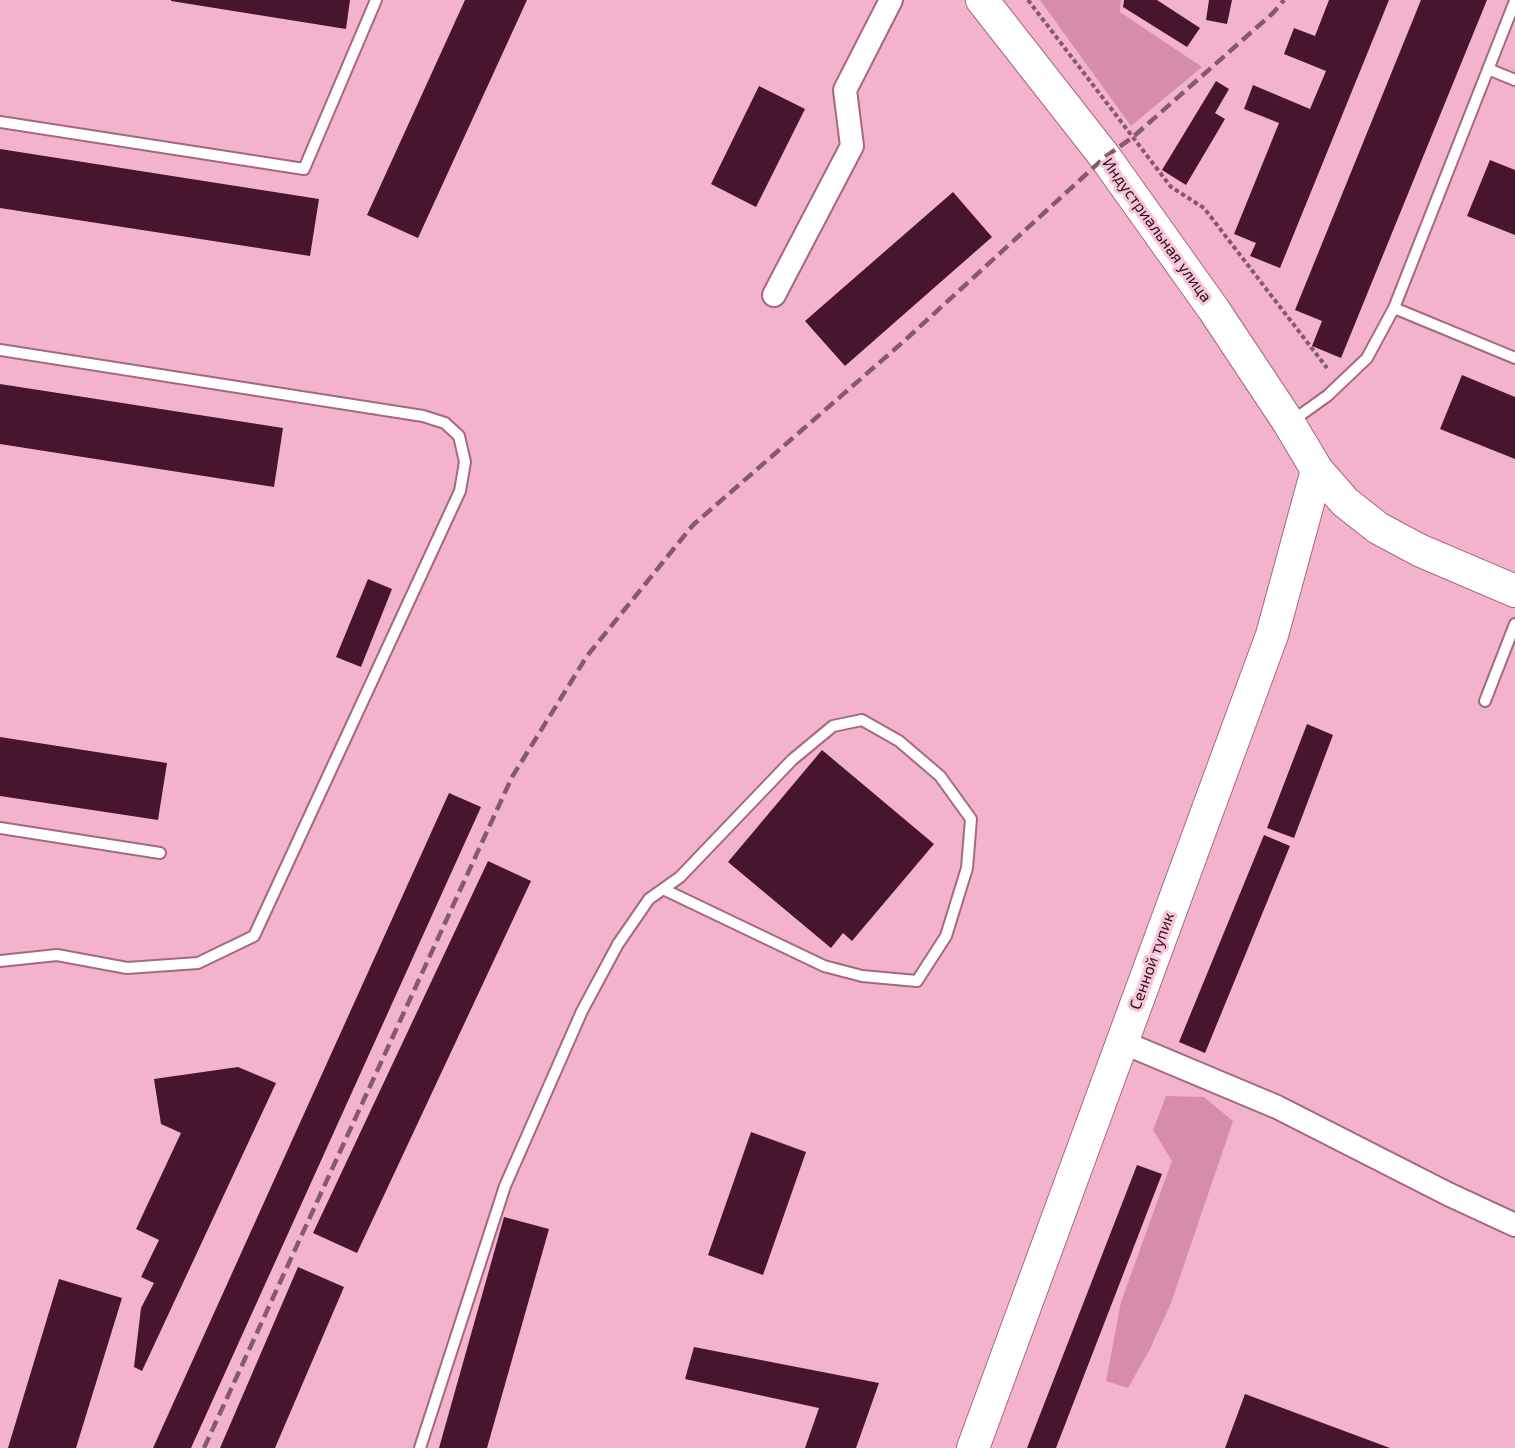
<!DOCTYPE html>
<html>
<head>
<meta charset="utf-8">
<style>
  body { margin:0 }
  canvas { display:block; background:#f4b3cc }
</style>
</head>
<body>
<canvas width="1515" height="1448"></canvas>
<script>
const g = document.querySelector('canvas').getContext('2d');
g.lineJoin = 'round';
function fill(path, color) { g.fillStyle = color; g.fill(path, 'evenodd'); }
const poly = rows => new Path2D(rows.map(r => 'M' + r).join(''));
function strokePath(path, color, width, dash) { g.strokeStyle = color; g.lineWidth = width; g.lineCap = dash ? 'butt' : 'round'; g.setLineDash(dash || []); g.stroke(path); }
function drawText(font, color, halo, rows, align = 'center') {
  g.font = font + ' "Exo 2",sans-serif'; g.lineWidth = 6; g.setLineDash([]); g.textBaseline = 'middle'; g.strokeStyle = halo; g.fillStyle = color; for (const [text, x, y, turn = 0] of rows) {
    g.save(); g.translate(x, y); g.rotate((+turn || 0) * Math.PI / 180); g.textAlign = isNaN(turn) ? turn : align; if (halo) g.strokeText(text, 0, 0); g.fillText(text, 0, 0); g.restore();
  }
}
const green = poly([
  [1040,0,1121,0,1120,12,1202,67,1131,126],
  [1166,1096,1204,1097,1233,1121,1171,1303,1149,1351,1128,1388,1106,1381,1121,1302,1172,1161,1153,1130]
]);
const building = poly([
  [171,0,350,0,346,29,171,1],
  [465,0,527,0,418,238,367,215],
  [1124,0,1157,0,1200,28,1187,47,1123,7],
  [1209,0,1232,0,1227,24,1206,20],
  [1329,0,1389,0,1280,268,1250,256,1256,243,1234,234,1279,123,1244,109,1253,85,1310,109,1326,71,1284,54,1294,28,1315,36],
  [1421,0,1487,0,1341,358,1312,346,1322,321,1295,310],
  [1216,81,1229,89,1215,113,1225,119,1186,185,1162,170],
  [759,86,805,109,756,207,711,184],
  [0,149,319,199,310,256,0,208],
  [1490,160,1515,170,1515,235,1467,216],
  [953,192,992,237,845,366,805,321],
  [1462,375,1515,397,1515,459,1440,429],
  [0,384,283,428,274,487,0,444],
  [368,579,392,589,361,667,336,657],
  [1307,724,1333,735,1294,838,1267,828],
  [0,737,167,763,158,820,0,796],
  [822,750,934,844,852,941,843,933,831,948,728,862],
  [449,793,481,807,191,1448,153,1448],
  [1264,835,1290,846,1205,1053,1179,1042],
  [488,861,531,881,357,1253,313,1233],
  [238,1067,276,1083,142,1371,134,1367,141,1308,154,1283,141,1277,159,1240,136,1229,181,1133,161,1124,154,1079],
  [751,1132,806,1152,763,1275,708,1255],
  [1137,1165,1162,1174,1056,1448,1027,1448],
  [504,1217,549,1229,487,1448,439,1448],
  [298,1267,344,1287,275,1448,220,1448],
  [59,1279,122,1298,76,1448,8,1448],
  [694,1347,879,1383,856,1448,805,1448,819,1408,685,1379],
  [1245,1394,1390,1448,1225,1448]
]);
const path = poly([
  [1028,0,1171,187,1204,208,1327,368]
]);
const lane = poly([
  [1488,69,1515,80],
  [0,122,304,169,376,0],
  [1394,308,1515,358],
  [0,350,423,416,445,423,459,436,465,462,460,491,254,936,198,963,127,968,57,955,0,961],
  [1292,421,1327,396,1367,358,1394,308,1515,1],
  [1485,701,1515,624],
  [0,828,160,853],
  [420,1448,505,1186,582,1011,618,944,649,899,680,877,792,760,833,726,862,720,899,741,940,776,971,819,967,868,946,936,917,981,862,976,824,966,663,889]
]);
const street = poly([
  [774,295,852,146,845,90,891,0],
  [1122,1042,1277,1107,1448,1194,1515,1225]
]);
const secondary = poly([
  [982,0,1105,157,1214,310,1289,423,1317,470,1345,502,1378,528,1419,550,1515,591],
  [973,1448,1272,635,1317,470]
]);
const rail = poly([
  [204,1448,512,777,587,656,693,525,903,342,1105,157,1133,137,1273,13,1284,0]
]);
const streetNames = [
  ["Индустриальная улица",1157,230,54],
  ["Сенной тупик",1152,961,-70]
];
fill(green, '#d68dab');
fill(building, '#47152d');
strokePath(lane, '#a46881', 14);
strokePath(street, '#a46881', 26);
strokePath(secondary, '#a46881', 34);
strokePath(path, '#845a6b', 4, [4.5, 3]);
strokePath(lane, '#fff', 10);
strokePath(street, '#fff', 22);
strokePath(secondary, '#fff', 32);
strokePath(rail, '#855b6c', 4.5, [12, 6]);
drawText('16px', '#250f19', '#f9c4d9', streetNames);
</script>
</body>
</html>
